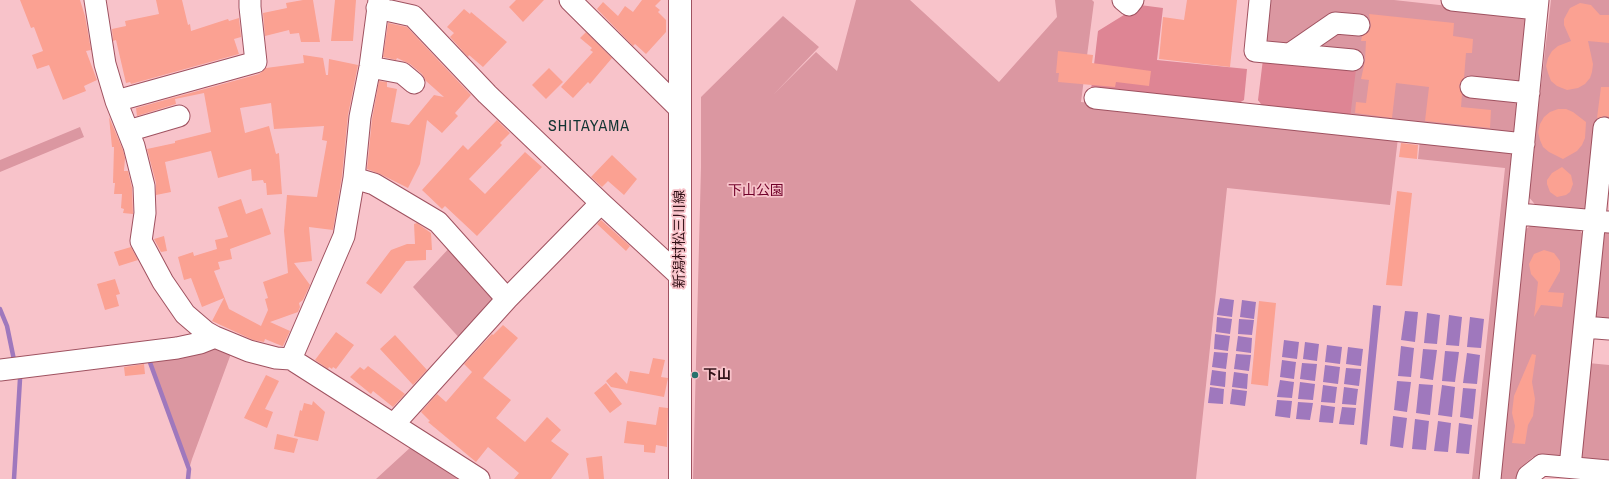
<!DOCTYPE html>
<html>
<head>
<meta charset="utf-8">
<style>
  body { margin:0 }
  canvas { display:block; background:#f8c3ca }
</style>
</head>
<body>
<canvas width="1609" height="479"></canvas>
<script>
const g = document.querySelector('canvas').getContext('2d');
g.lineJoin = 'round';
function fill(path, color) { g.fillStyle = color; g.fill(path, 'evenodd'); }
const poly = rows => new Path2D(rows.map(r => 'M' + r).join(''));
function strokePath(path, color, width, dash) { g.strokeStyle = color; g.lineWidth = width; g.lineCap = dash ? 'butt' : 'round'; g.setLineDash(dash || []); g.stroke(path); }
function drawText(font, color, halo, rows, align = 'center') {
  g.font = font + ' "Archivo Narrow","Noto Sans JP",sans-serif'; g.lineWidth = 3.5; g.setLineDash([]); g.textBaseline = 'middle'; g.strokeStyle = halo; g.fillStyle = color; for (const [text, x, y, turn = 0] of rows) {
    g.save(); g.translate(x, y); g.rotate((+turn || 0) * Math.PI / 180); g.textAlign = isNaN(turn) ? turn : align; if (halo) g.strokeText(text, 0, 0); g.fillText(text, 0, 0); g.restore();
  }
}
const green = poly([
  [856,0,910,0,999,82,1057,17,1055,0,1092,0,1094,2,1081,102,1235,121,1398,138,1390,205,1227,188,1196,479,693,479,701,167,701,97,783,16,819,47,773,95,816,52,837,71],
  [1270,0,1394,0,1521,14,1529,24,1517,128,1510,134,1265,109,1258,100,1303,49,1362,22,1292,48,1264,44],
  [1551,0,1609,0,1609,127,1588,205,1579,212,1538,208,1528,196],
  [80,127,84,137,0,172,0,160],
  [1420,140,1507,149,1515,159,1481,479,1472,479,1505,168,1418,159],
  [1536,222,1576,226,1586,238,1564,451,1555,459,1533,457,1521,467,1520,479,1499,479,1526,229],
  [1609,229,1609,324,1592,323,1602,236],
  [452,245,503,299,463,342,413,287],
  [211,347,232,351,192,459,189,469,148,357],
  [1588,363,1609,365,1609,466,1585,464,1578,456],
  [412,446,464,479,376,479]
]);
const forest = poly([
  [1140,5,1163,8,1157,60,1247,69,1244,100,1234,106,1091,90,1098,31],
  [1263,59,1356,69,1350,118,1265,109,1258,100]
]);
const water = poly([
  [1220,298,1234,300,1232,317,1217,315],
  [1242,300,1256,302,1254,319,1240,317],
  [1373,305,1381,306,1367,445,1360,444],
  [1405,311,1418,312,1415,342,1401,340],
  [1427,313,1440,315,1437,344,1424,343],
  [1449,315,1462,317,1459,346,1446,345],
  [1217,317,1232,319,1230,334,1216,332],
  [1470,317,1484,319,1481,348,1467,347],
  [1239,319,1254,320,1252,335,1238,334],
  [1215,334,1230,336,1228,351,1214,349],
  [1238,336,1252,338,1251,353,1236,351],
  [1284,340,1299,342,1297,359,1282,357],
  [1305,342,1319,344,1317,361,1303,359],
  [1327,345,1342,347,1340,364,1325,362],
  [1401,346,1414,348,1411,377,1398,376],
  [1348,347,1363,349,1361,366,1346,364],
  [1423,349,1437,350,1433,380,1420,378],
  [1445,351,1459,352,1455,382,1442,381],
  [1214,352,1228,353,1226,369,1212,367],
  [1467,353,1480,355,1477,384,1463,383],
  [1236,354,1251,355,1249,371,1234,369],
  [1282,360,1296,362,1294,379,1280,377],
  [1302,363,1317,364,1315,381,1300,379],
  [1325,365,1340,367,1338,384,1323,382],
  [1346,368,1361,369,1359,386,1344,384],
  [1212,370,1226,372,1225,387,1210,385],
  [1234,372,1248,374,1247,389,1232,387],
  [1280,380,1294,382,1292,398,1277,397],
  [1397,381,1411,382,1407,412,1394,410],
  [1300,382,1315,384,1313,400,1298,399],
  [1419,384,1433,385,1430,415,1416,413],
  [1323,385,1337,387,1335,403,1321,402],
  [1442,385,1455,387,1452,417,1438,415],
  [1210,387,1224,389,1223,404,1208,403],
  [1344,387,1358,389,1356,405,1342,404],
  [1463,388,1476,389,1473,419,1460,417],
  [1232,389,1247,391,1245,406,1230,404],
  [1277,400,1292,401,1290,418,1275,416],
  [1298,402,1313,403,1310,420,1296,419],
  [1321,405,1335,407,1333,423,1319,422],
  [1342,407,1356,408,1354,425,1339,424],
  [1393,416,1407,418,1403,448,1390,446],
  [1415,419,1429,421,1426,450,1412,449],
  [1438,421,1451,423,1448,452,1434,451],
  [1459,423,1472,425,1469,454,1456,453]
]);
const stream = poly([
  [0,309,7,326,14,360],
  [148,357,189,469,188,479],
  [14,479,20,379]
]);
const building = poly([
  [20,0,80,0,85,16,91,50,86,51,97,80,84,86,86,91,63,100,49,65,37,69,32,55,43,51,34,27,31,28],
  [156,0,182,0,188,25,190,24,191,31,228,19,229,21,239,18,241,37,234,39,239,54,131,84,130,82,126,83,116,40,113,41,112,29,126,26,125,21,159,14],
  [303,0,313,0,320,42,301,42,299,33,290,34,289,30,265,36,263,13,287,8,286,3],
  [335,0,356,0,353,41,331,41],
  [516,0,544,0,523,22,509,7],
  [642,0,661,0,655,6,660,10,658,12,666,20,666,32,646,54,635,44,633,46,597,9,603,2,618,16,625,6,633,12],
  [1187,0,1237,0,1230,67,1159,59,1163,17,1184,20],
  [1580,3,1591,5,1600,15,1609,15,1609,43,1588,41,1593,64,1592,72,1590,78,1585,84,1578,88,1567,90,1557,86,1551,81,1548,73,1546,66,1548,58,1552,51,1558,46,1571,41,1564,25,1564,19,1570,8],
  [464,9,470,14,471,12,507,42,483,67,469,55,468,57,450,37,454,33,447,27],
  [1369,14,1454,23,1453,36,1473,39,1472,53,1466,53,1464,78,1459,85,1462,94,1461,107,1491,110,1490,128,1425,121,1429,87,1396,83,1392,118,1355,113,1356,102,1366,103,1369,80,1361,79,1365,61,1366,41,1361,41,1362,36,1369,32,1371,26],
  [388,23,407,27,471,95,455,113,458,116,442,133,427,120,420,164,408,188,380,174,367,169,372,119,379,81,387,82,387,87,397,89,391,122,409,125,434,95,444,97,426,81,422,74,410,64,397,58,396,60,383,57],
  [586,32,612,58,590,84,588,82,573,98,561,87,593,52,590,50,592,48,580,38],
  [1058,51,1093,55,1092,63,1151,71,1149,86,1116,82,1115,87,1058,82,1059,73,1056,73],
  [303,55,323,58,326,75,328,75,329,59,358,65,348,115,342,176,333,230,309,227,312,261,294,263,310,285,303,300,299,303,300,307,298,312,270,322,290,331,283,346,282,346,265,339,264,342,253,340,212,321,224,298,202,307,191,278,184,280,178,257,193,252,194,256,217,249,215,240,228,237,218,207,241,199,246,214,262,208,271,234,230,249,232,259,218,262,220,269,214,271,229,309,261,326,268,310,265,299,268,298,263,282,288,273,284,231,287,195,317,197,327,141,322,140,324,126,274,129,271,103,240,108,245,133,269,126,276,154,279,153,282,194,267,195,266,183,264,183,263,180,252,181,251,169,218,178,211,151,165,162,171,192,156,195,156,183,147,149,175,143,175,141,211,132,204,93,175,99,176,104,137,116,136,108,259,74,266,68,304,63],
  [549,68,563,82,546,99,532,85],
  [1601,87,1609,87,1609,117,1605,116,1597,118],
  [1558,109,1566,109,1573,112,1586,122,1585,138,1582,145,1577,151,1563,159,1549,152,1543,147,1540,140,1538,132,1540,124,1544,117,1550,112],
  [109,117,123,150,125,158,124,171,128,171,132,188,133,214,123,213,124,209,121,208,122,194,114,194,115,183,113,183,114,147,112,147],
  [497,120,510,133,500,143,502,145,469,179,485,194,525,152,542,167,477,236,445,206,442,209,422,190,463,145,468,150],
  [1401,143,1418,145,1417,159,1399,157],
  [612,155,637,179,624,195,608,181,602,187,591,177],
  [1562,167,1571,175,1573,184,1570,192,1566,195,1557,197,1550,192,1547,184,1547,180,1552,173],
  [1397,191,1412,193,1402,286,1386,285],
  [601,220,630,246,626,251,597,224],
  [417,223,431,233,432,250,426,250,426,260,406,261,381,294,366,283,391,250,407,244,415,244,414,224],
  [164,236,167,251,161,252,154,239],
  [131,247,138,260,119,266,114,252],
  [1544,250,1554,253,1560,261,1560,271,1548,292,1564,293,1562,307,1541,305,1534,317,1538,282,1531,274,1529,264,1534,254],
  [115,279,120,294,116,295,119,306,105,310,97,284],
  [1259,301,1276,303,1268,386,1251,384],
  [503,325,518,338,483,378,511,400,496,418,525,442,547,417,561,430,551,441,569,454,551,479,514,479,519,473,488,447,476,462,428,422,430,421,421,412,437,394,446,402,472,372,464,364,492,334,493,335],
  [336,332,354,345,336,369,333,367,332,369,329,367,328,369,315,360],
  [395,335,427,370,413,385,380,349],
  [1532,354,1536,355,1532,382,1535,399,1533,416,1528,425,1525,444,1512,443,1515,426,1512,413,1514,396],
  [653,358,665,360,661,377,668,378,664,397,611,387,606,381,616,372,627,384,630,371,649,374],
  [144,364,145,374,125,376,124,367],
  [368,366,405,394,393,407,373,391,371,394,350,377,360,367,364,370],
  [266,375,279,381,265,409,273,412,267,428,244,418],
  [606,383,622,404,610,413,594,393],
  [313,401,325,412,318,441,294,436,300,410,302,411,304,403,312,405],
  [659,407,668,408,667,447,656,445,655,453,644,452,644,445,624,443,627,421,656,425],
  [277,434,298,439,294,453,274,449],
  [602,456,604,479,589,479,586,458]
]);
const minor = poly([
  [95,0,105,64,116,101,134,146,144,186,145,213,141,241,163,282,185,314,206,332,215,337,249,351,276,358,291,359,479,479],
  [570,0,680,109],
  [1123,0,1129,5,1133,0],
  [1260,0,1255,51,1353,60],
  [1452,0,1537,9],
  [377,8,413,16,487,94,601,203,679,275],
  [1290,54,1335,23,1359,25],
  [370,67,402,73,414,83],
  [1471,87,1529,93],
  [1095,98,1524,144],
  [116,101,256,62,250,7,250,0],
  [128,131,179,116],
  [354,178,374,184,438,222,507,299],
  [1518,214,1609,222],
  [1584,327,1609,329],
  [291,359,344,236,354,178,360,117,370,67,379,0],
  [0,370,177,348,200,343,215,337],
  [394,424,507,299,601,203],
  [1570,467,1604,128],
  [1490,479,1538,0],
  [1527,479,1528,476,1542,465,1609,471]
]);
const major = poly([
  [680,479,680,0]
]);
const markers = [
  [695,375,4,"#27716c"]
];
const parkNames = [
  ["下山公園",756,191]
];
const streetNames = [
  ["新潟村松三川線",680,239,-90]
];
const poiNames = [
  ["下山",703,375]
];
const quarterNames = [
  ["SHITAYAMA",589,127]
];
fill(green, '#db97a1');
fill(forest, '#de8594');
fill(water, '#9f78bd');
strokePath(stream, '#9f78bd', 4.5);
fill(building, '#fba192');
strokePath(minor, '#9f5260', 23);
strokePath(major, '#9f5260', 24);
strokePath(minor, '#fff', 21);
strokePath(major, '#fff', 22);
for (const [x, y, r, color] of markers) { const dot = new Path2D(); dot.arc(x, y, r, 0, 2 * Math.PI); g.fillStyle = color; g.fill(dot); strokePath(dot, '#f8c3ca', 1.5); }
drawText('14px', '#700029', '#f8c3ca', parkNames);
drawText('14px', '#321218', '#f8c3ca', streetNames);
drawText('bold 14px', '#321218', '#f8c3ca', poiNames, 'left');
g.letterSpacing = '1px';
drawText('16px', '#113432', '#f8c3ca', quarterNames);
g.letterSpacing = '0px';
</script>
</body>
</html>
